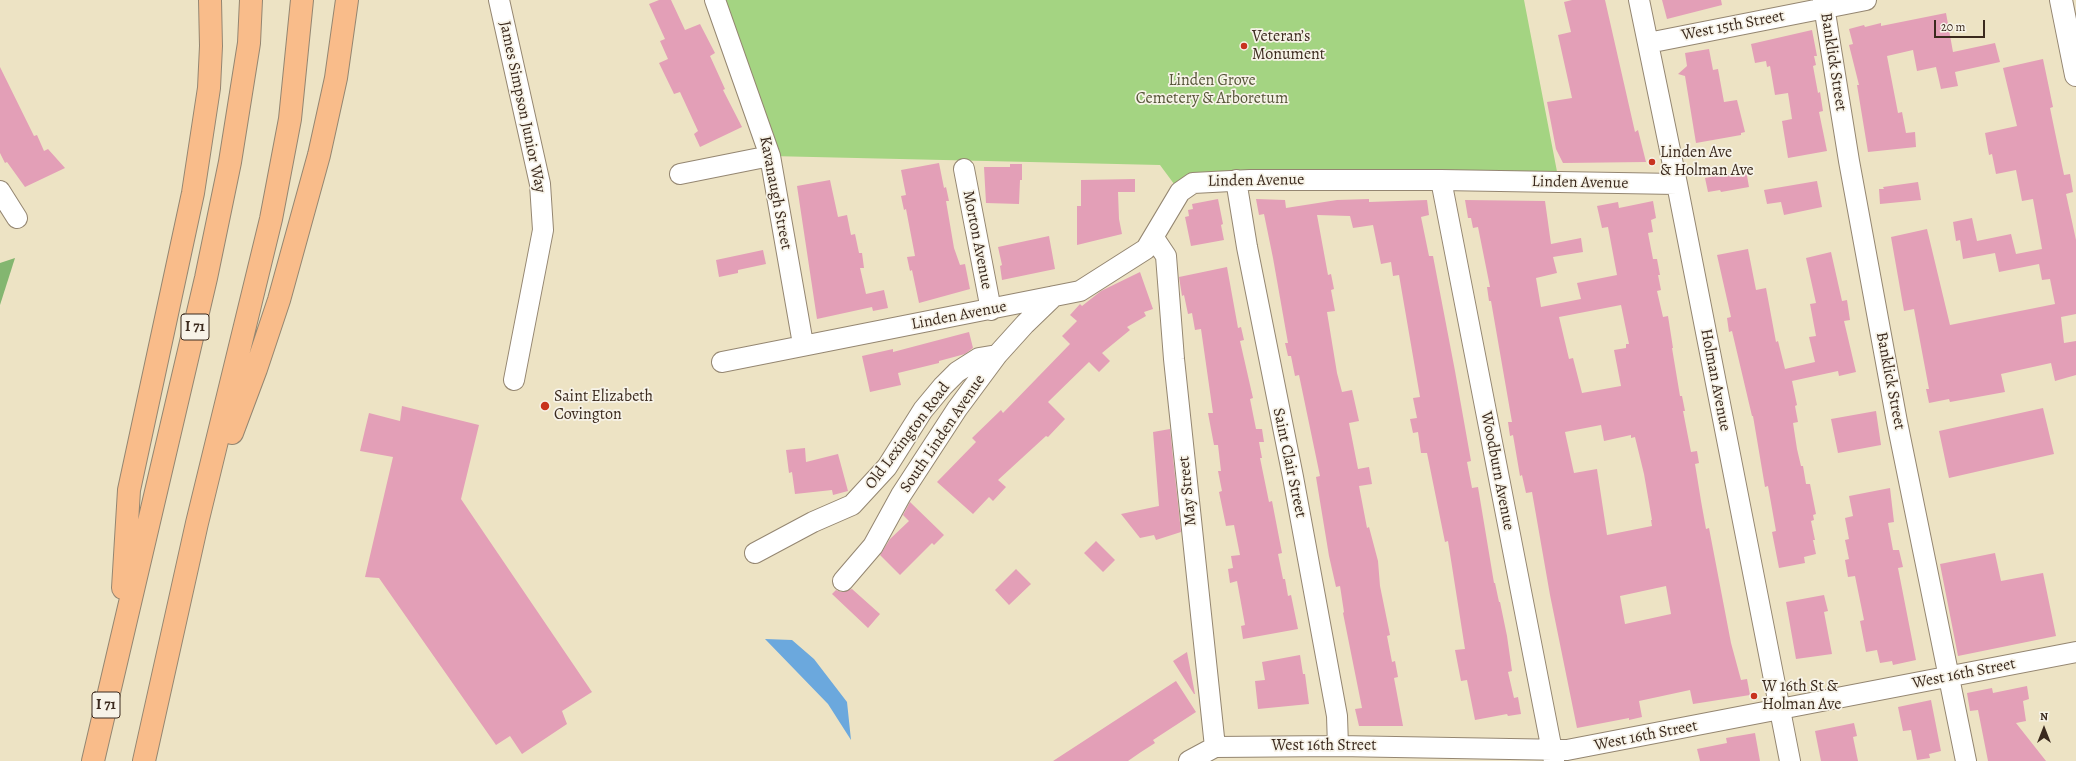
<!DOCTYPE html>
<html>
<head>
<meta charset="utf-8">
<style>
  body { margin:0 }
  #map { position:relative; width:2076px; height:761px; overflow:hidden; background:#ede3c4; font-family:Alegreya,serif }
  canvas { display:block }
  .north { position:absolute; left:2024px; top:709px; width:40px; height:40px; -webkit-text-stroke:3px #f7f3e8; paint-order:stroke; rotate:0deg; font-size:11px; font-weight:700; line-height:16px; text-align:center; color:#3b2a1e }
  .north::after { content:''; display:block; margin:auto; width:14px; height:18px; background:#3b2a1e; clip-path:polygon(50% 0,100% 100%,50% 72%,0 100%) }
  .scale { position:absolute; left:1934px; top:20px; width:51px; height:18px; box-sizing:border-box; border:2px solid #3b2a1e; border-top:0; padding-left:5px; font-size:12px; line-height:14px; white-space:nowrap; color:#3b2a1e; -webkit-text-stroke:3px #f7f3e8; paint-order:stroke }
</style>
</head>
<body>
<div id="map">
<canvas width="2076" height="761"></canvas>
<div class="north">N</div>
<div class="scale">20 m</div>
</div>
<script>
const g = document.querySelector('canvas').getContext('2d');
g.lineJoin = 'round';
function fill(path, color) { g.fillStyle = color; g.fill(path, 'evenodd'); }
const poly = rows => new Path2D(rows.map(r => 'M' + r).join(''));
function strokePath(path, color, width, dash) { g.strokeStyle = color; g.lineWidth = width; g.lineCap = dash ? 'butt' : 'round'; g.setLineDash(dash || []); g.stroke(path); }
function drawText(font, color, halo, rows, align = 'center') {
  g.font = font + ' Alegreya,serif'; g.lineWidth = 3.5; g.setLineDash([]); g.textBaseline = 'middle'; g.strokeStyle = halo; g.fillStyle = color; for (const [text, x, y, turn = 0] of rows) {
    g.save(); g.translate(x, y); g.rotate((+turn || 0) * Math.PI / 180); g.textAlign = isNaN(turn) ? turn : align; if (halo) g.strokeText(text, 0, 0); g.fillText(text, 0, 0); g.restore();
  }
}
const green = poly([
  [715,0,1524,0,1559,182,1441,180,1180,192,1160,165,770,156]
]);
const forest = poly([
  [15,258,0,305,0,263]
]);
const water = poly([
  [765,639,792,640,814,659,847,702,851,740,828,704]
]);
const building = poly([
  [659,0,671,0,685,30,700,24,715,53,710,56,725,89,723,90,742,127,700,147,694,134,698,131,680,92,674,94,659,63,668,59,660,41,665,39,649,4],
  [1572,0,1605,0,1635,132,1638,130,1646,162,1563,163,1556,149,1547,102,1572,98,1558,35,1571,32,1564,2],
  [1662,0,1721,0,1722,5,1667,19],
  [1946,13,1953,52,1995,43,2000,62,1955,72,1958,86,1941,89,1936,67,1917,71,1913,50,1887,56,1898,113,1902,112,1906,133,1915,132,1916,147,1868,152,1857,85,1859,85,1849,45,1853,44,1849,29,1864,25,1865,27,1881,23,1881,26],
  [1812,30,1817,56,1814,56,1816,65,1813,66,1818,93,1820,92,1823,111,1819,112,1827,151,1788,158,1782,121,1792,119,1788,93,1775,95,1770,66,1767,67,1766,61,1755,63,1751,44],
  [1709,49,1713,70,1718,69,1724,102,1737,100,1745,132,1741,133,1741,135,1696,143,1685,76,1678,74,1687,66,1685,53],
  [2043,59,2053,107,2050,108,2056,137,2064,175,2070,174,2073,192,2066,194,2076,240,2076,314,2061,317,2064,343,2076,341,2076,375,2055,381,2051,363,2001,374,2005,392,1950,402,1949,399,1929,403,1926,389,1929,389,1914,309,1904,311,1891,237,1927,229,1950,325,2055,304,2050,279,2042,280,2039,264,1999,272,1995,253,1963,259,1960,240,1956,241,1953,222,1972,218,1977,241,2011,234,2016,254,2042,249,2033,199,2022,201,2016,170,1996,174,1992,154,1989,155,1985,133,2017,126,2003,68],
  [0,67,34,136,37,135,44,151,48,149,65,168,25,187,7,162,5,163,0,153],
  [939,163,944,188,946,187,949,201,946,201,954,248,960,265,965,264,970,289,919,303,912,270,910,271,907,257,915,256,906,209,904,210,901,196,906,195,901,170],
  [1010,164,1022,164,1022,180,1020,180,1019,204,986,203,984,167,1010,167],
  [1746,170,1749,187,1721,192,1720,190,1708,192,1705,178],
  [1135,179,1135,192,1118,192,1119,219,1122,234,1077,245,1077,206,1081,206,1081,180],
  [830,180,838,217,847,215,851,235,855,234,859,253,862,253,864,268,860,268,866,294,884,290,888,308,873,311,872,307,817,319,797,186],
  [1817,181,1822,207,1784,215,1781,202,1767,204,1764,190],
  [1918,182,1921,200,1880,204,1879,189,1884,189,1883,187],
  [1218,199,1223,224,1221,225,1224,240,1191,246,1185,217,1189,216,1188,210,1193,209,1192,204],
  [1256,199,1285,200,1286,208,1337,200,1369,199,1369,202,1427,200,1429,215,1421,217,1429,256,1433,256,1455,371,1471,461,1467,462,1472,488,1478,487,1494,583,1495,583,1499,602,1500,602,1507,636,1512,671,1508,672,1514,698,1518,697,1521,714,1508,716,1507,714,1475,720,1467,680,1461,681,1455,650,1465,649,1448,541,1445,542,1427,453,1421,453,1418,432,1413,433,1410,419,1417,418,1413,398,1420,397,1399,275,1393,276,1391,262,1381,264,1373,225,1353,228,1350,216,1317,215,1328,275,1331,274,1334,289,1331,290,1335,311,1327,312,1337,373,1342,392,1352,390,1359,421,1349,423,1358,469,1369,467,1372,484,1359,486,1367,528,1369,527,1378,561,1380,586,1390,635,1387,636,1392,662,1395,661,1398,677,1394,678,1403,726,1359,726,1355,709,1362,708,1343,613,1344,612,1340,586,1336,587,1329,556,1316,477,1320,476,1299,375,1295,376,1291,356,1288,356,1285,343,1288,343,1273,258,1264,214,1259,215],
  [1465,200,1545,201,1551,244,1581,238,1583,252,1553,257,1557,273,1536,278,1541,307,1581,299,1577,283,1617,275,1608,227,1602,228,1597,206,1618,202,1619,208,1653,201,1656,218,1651,220,1653,232,1648,233,1653,259,1657,259,1660,275,1658,275,1661,290,1657,291,1663,317,1668,316,1673,348,1672,348,1680,396,1682,396,1685,411,1683,411,1691,452,1697,451,1699,463,1695,464,1701,501,1706,529,1709,528,1731,643,1741,680,1747,679,1750,695,1693,704,1690,690,1639,701,1642,717,1629,720,1629,718,1577,728,1550,595,1532,492,1526,493,1522,475,1520,476,1513,435,1510,436,1508,422,1512,422,1491,301,1489,301,1487,287,1490,287,1478,227,1473,228,1471,218,1468,218],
  [1621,305,1629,344,1626,344,1626,348,1614,350,1621,386,1582,393,1573,358,1569,359,1559,317],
  [1601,425,1604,441,1631,435,1631,438,1635,437,1644,474,1652,520,1651,520,1652,526,1607,535,1597,469,1574,473,1565,432],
  [1666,586,1671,614,1625,624,1620,596],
  [1049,236,1055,269,1002,280,1000,266,1002,265,998,247],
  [1748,249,1756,290,1766,288,1776,342,1778,341,1785,369,1815,362,1809,337,1816,336,1810,304,1816,303,1806,258,1831,252,1842,301,1847,300,1850,320,1844,321,1856,372,1839,376,1838,371,1792,381,1797,405,1795,406,1798,422,1793,423,1797,449,1801,466,1803,466,1806,484,1810,484,1816,514,1813,515,1814,520,1811,521,1815,540,1813,540,1816,554,1804,557,1805,563,1779,568,1772,532,1776,531,1768,486,1765,487,1753,416,1752,416,1732,331,1729,332,1727,318,1731,317,1717,255],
  [763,250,766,264,738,270,738,273,719,277,716,260],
  [1227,267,1238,328,1241,327,1244,340,1240,341,1253,398,1250,399,1256,429,1262,429,1264,442,1259,442,1262,458,1260,458,1269,502,1272,501,1282,553,1278,554,1283,579,1285,579,1288,596,1291,595,1298,629,1243,639,1241,626,1245,625,1237,581,1230,583,1228,569,1233,568,1231,556,1240,555,1234,525,1226,526,1219,492,1222,491,1218,471,1221,471,1218,445,1214,445,1208,413,1213,413,1201,329,1195,330,1192,313,1188,314,1184,295,1182,296,1179,277],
  [1140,272,1153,309,1144,312,1146,316,1127,327,1130,330,1102,353,1110,361,1099,372,1089,362,1048,402,1065,419,1048,437,1046,436,998,480,1006,487,993,501,989,497,973,514,937,482,976,442,972,438,1001,410,1003,413,1070,344,1062,336,1077,321,1070,315,1080,304,1082,306,1101,291],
  [969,332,973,348,965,354,939,361,939,363,898,373,901,385,870,392,862,356,893,349,893,352],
  [402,406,479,425,461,499,592,692,562,711,567,724,522,754,510,736,496,745,379,578,365,577,393,457,360,451,369,413,400,421],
  [2043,408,2054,454,1949,478,1939,431],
  [1876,411,1881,445,1838,453,1831,419],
  [1170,429,1181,532,1156,540,1154,535,1140,538,1121,514,1159,506,1153,432],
  [805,448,806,462,838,454,848,491,833,495,832,490,795,494,792,472,789,473,786,450],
  [1890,488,1894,522,1888,523,1893,550,1899,550,1903,567,1898,568,1916,660,1893,665,1892,661,1880,663,1877,650,1866,652,1860,621,1864,620,1855,576,1848,577,1845,560,1849,559,1845,540,1849,539,1845,518,1853,516,1849,496],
  [910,502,944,535,934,545,932,543,900,575,880,555,890,539,909,521,903,515],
  [1096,541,1115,560,1103,572,1084,553],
  [1995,553,2001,581,2043,573,2056,636,1958,656,1940,564],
  [1016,569,1031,584,1009,605,995,590],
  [852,589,880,614,868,628,832,594,836,590,841,592],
  [1824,595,1828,611,1824,612,1832,654,1796,659,1786,602],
  [1187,652,1195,694,1194,694,1173,661],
  [1300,655,1303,674,1305,674,1309,704,1258,709,1255,681,1265,680,1262,662],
  [1176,681,1196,712,1153,740,1155,743,1141,752,1128,761,1053,761],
  [2027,686,2029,699,2023,701,2026,721,2016,723,2046,761,1988,761,1978,710,1970,711,1967,693,1992,688,1993,693],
  [1931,700,1941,751,1929,754,1930,758,1917,760,1911,730,1903,731,1898,707],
  [1854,723,1857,736,1853,737,1858,761,1821,761,1815,731],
  [1755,733,1760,761,1700,761,1697,749,1727,743,1726,738]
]);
const minor = poly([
  [499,0,540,184,543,230,514,380],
  [715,0,770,156,803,344],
  [1639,0,1677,184,1790,761],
  [1823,0,1849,161,1897,422,1966,761],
  [1648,43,1866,0],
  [964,169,991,310],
  [680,174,770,156],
  [1236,180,1247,247,1293,477,1337,716,1338,746],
  [1441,180,1554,761],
  [0,191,17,218],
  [1154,238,1166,256,1174,359,1215,747],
  [722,362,1080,291,1146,249,1180,192,1193,183,1250,180,1441,180,1677,184],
  [755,553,813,522,852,505,887,467,923,410,943,386,957,372,979,358,997,355],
  [843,581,873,546,901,495,957,409,997,355,1025,324,1054,296],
  [1189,761,1215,747,1338,746,1567,750,2076,652]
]);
const tertiary = poly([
  [2061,0,2076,75]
]);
const motorway = poly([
  [232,433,256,369,279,300,319,155,336,78,347,0],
  [123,588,129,490,193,193,209,88,211,46,210,0],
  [93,761,206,278,230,162,249,43,251,0],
  [144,761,197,523,271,219,290,119,302,0]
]);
const markers = [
  [1244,46,4,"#c8321e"],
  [1652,162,4,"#c8321e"],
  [545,406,5,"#c8321e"],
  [1754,696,4,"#c8321e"]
];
const shields = [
  [195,327,28],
  [106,705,28]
];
const shieldNames = [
  ["I 71",195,327],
  ["I 71",106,705]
];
const streetNames = [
  ["West 15th Street",1733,26,-11],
  ["Banklick Street",1833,62,81],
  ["James Simpson Junior Way",522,107,78],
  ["Linden Avenue",1256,181,-1],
  ["Linden Avenue",1580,183,1],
  ["Kavanaugh Street",775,193,79],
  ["Morton Avenue",977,240,79],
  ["Linden Avenue",959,316,-11],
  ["Holman Avenue",1715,380,79],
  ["Banklick Street",1890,381,79],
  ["South Linden Avenue",943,434,-56],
  ["Old Lexington Road",908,436,-53],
  ["Saint Clair Street",1289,463,78],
  ["Woodburn Avenue",1497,471,79],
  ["May Street",1188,491,-96],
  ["West 16th Street",1964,674,-11],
  ["West 16th Street",1646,736,-11],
  ["West 16th Street",1324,746]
];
const poiNames = [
  ["Veteran’s",1252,37],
  ["Monument",1252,55],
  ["Linden Ave",1660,153],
  ["& Holman Ave",1660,171],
  ["Saint Elizabeth",554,397],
  ["Covington",554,415],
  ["W 16th St &",1762,687],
  ["Holman Ave",1762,705]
];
const parkNames = [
  ["Linden Grove",1212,81],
  ["Cemetery & Arboretum",1212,99]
];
fill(green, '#a4d482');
fill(forest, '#83b670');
fill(water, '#6ba8dd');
fill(building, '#e39fb7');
strokePath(minor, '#948671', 22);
strokePath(tertiary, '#948671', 24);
strokePath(motorway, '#948671', 24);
strokePath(minor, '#fff', 20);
strokePath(tertiary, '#fff', 22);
strokePath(motorway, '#f9bc8a', 22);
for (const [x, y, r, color] of markers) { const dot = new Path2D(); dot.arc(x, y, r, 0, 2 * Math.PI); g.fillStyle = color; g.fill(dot); strokePath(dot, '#f7f3e8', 1.5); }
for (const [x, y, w] of shields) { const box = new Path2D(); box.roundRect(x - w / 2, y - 13, w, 26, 3); g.fillStyle = '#f7f3e8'; g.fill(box); strokePath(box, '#3b2a1e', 1); }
drawText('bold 15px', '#3b2a1e', null, shieldNames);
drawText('16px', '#3b2a1e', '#f7f3e8', streetNames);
drawText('16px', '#3b2a1e', '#f7f3e8', poiNames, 'left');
drawText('16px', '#555437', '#f7f3e8', parkNames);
</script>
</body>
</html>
